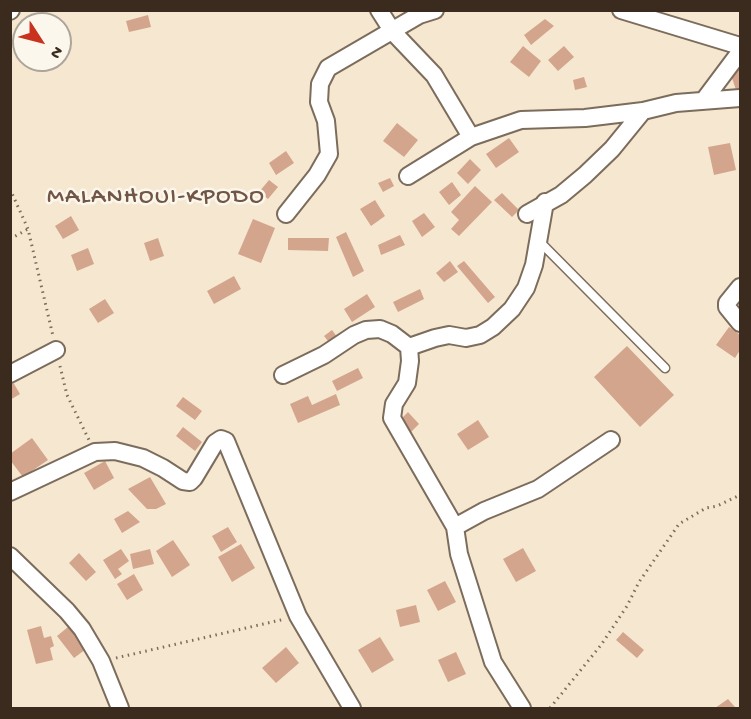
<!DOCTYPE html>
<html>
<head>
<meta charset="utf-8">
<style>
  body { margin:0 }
  #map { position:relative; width:751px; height:719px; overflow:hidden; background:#f6e7d0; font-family:"Gochi Hand",sans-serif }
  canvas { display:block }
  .frame { position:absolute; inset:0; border:12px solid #3b2a1e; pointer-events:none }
  .north { position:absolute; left:12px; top:12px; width:60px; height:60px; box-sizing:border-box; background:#fbf7ec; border:2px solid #aea59a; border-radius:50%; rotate:126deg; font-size:16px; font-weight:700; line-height:24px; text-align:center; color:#3b2a1e }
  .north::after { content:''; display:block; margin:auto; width:21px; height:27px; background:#c8321e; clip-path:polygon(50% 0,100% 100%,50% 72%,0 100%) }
</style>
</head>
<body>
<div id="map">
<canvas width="751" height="719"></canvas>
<div class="frame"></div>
<div class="north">N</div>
</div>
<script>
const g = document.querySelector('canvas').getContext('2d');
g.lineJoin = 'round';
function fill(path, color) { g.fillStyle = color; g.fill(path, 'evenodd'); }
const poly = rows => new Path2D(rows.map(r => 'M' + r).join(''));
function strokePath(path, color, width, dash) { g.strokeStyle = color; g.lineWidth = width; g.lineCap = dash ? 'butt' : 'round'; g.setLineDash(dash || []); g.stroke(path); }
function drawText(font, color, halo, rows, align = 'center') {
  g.font = font + ' "Gochi Hand",sans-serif'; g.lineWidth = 5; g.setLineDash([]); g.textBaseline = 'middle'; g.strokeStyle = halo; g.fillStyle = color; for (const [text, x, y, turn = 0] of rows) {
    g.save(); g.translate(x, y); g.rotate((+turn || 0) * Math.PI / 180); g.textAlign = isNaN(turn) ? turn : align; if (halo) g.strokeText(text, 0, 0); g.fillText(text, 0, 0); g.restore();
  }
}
const building = poly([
  [148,15,151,27,129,32,126,21],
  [545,19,554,26,531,45,524,35],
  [523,46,541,61,529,77,510,62],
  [564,46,574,57,558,71,548,60],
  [740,65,740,95,738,96,729,69],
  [584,77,587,87,575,90,573,80],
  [397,123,418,140,404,157,383,141],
  [509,138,519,152,496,168,486,154],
  [730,143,736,170,714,175,708,147],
  [286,151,294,163,276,175,269,163],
  [470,159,481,170,468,184,457,173],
  [390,178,394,186,383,192,378,183],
  [269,180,278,187,268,199,259,192],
  [452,182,461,195,449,205,439,192],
  [475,186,492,202,459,236,451,229,459,220,451,212],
  [502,193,519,210,512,217,494,200],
  [375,200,385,216,371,226,360,209],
  [424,213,435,227,422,237,412,221],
  [71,216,79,230,63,239,55,226],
  [253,219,275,228,261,263,238,254],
  [346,232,364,271,353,277,336,237],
  [400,235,405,245,381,255,378,245],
  [158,238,164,256,150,261,144,243],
  [288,238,329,238,328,251,288,250],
  [88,248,94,264,77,271,71,255],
  [450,261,458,272,444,282,436,273],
  [464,261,495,297,488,303,457,266],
  [234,276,241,289,214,304,207,291],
  [420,289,424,299,398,312,393,302],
  [367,294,375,307,352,322,344,309],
  [105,299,114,313,98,323,89,309],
  [729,327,740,335,740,350,735,358,716,345],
  [332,330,340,341,332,346,324,336],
  [627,346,674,395,640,427,594,377],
  [358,368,363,378,337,391,332,381],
  [10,377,20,394,10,400],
  [336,394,340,405,298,423,290,404,308,396,312,405],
  [183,397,202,411,195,420,176,406],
  [408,412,419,424,411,432,399,421],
  [478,420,489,437,468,450,457,434],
  [183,427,202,442,195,451,176,436],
  [32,438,48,460,23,477,10,460,10,454],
  [105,461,114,478,94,490,84,473],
  [150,477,166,504,156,509,147,509,128,489],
  [128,511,140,522,122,533,114,519],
  [228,527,237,542,221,552,212,536],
  [173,540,190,565,172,577,156,551],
  [241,544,255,568,232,582,218,557],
  [523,548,536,571,516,582,503,559],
  [121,549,129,561,118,569,122,574,115,579,103,560],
  [150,549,154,564,133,569,130,554],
  [79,553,96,572,86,581,69,563],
  [134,574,143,590,127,600,117,584],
  [445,581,456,602,438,611,427,590],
  [416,605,420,622,400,627,396,610],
  [41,626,44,638,51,636,54,646,50,648,53,660,36,664,27,630],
  [68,627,86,649,74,658,57,636],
  [623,632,644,650,637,658,616,640],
  [380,637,394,660,372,673,358,650],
  [286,647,299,663,276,683,262,668],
  [456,652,466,674,448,682,438,660],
  [728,699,735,707,733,708,715,708]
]);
const path = poly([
  [10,189,28,229,53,336],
  [10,239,28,229],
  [60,366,67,395,89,440],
  [116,658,285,619],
  [550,708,601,645,627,606,639,582,679,524,706,508,717,506,740,495]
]);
const service = poly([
  [539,241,665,368]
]);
const minor = poly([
  [379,10,393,32,434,75,471,137],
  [621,10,740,46],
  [10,11,11,10],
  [704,100,740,52],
  [408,176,471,137,521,120,585,118,643,111,676,103,740,98],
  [286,214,317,175,329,154,326,121,319,102,320,84,328,68,419,15,435,10],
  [527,214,561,195,585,175,612,149,643,111],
  [740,287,727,303,727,307,740,323],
  [409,347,435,338,449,335,466,338,480,335,493,327,512,309,526,288,534,265,545,202],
  [10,374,56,350],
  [283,375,324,355,354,335,366,330,380,329,392,334,409,347,410,361,407,383,394,404,392,418,455,527,459,554,493,662,522,708],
  [10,492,95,452,115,451,143,458,163,468,183,481,190,482,194,478,215,443,221,439,226,441,298,616,352,708],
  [455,527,484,511,538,489,611,440],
  [10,556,67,611,82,629,101,661,120,708]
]);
const quarterNames = [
  ["MALANHOUI-KPODO",156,198]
];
fill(building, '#d4a58d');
strokePath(service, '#7c6c5c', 11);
strokePath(minor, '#7c6c5c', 20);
strokePath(path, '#7c6c5c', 3, [1.5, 4.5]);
strokePath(service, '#fff', 8);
strokePath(minor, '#fff', 16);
g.letterSpacing = '1.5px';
drawText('24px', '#715545', '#fbf7ec', quarterNames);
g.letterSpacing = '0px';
</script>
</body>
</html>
